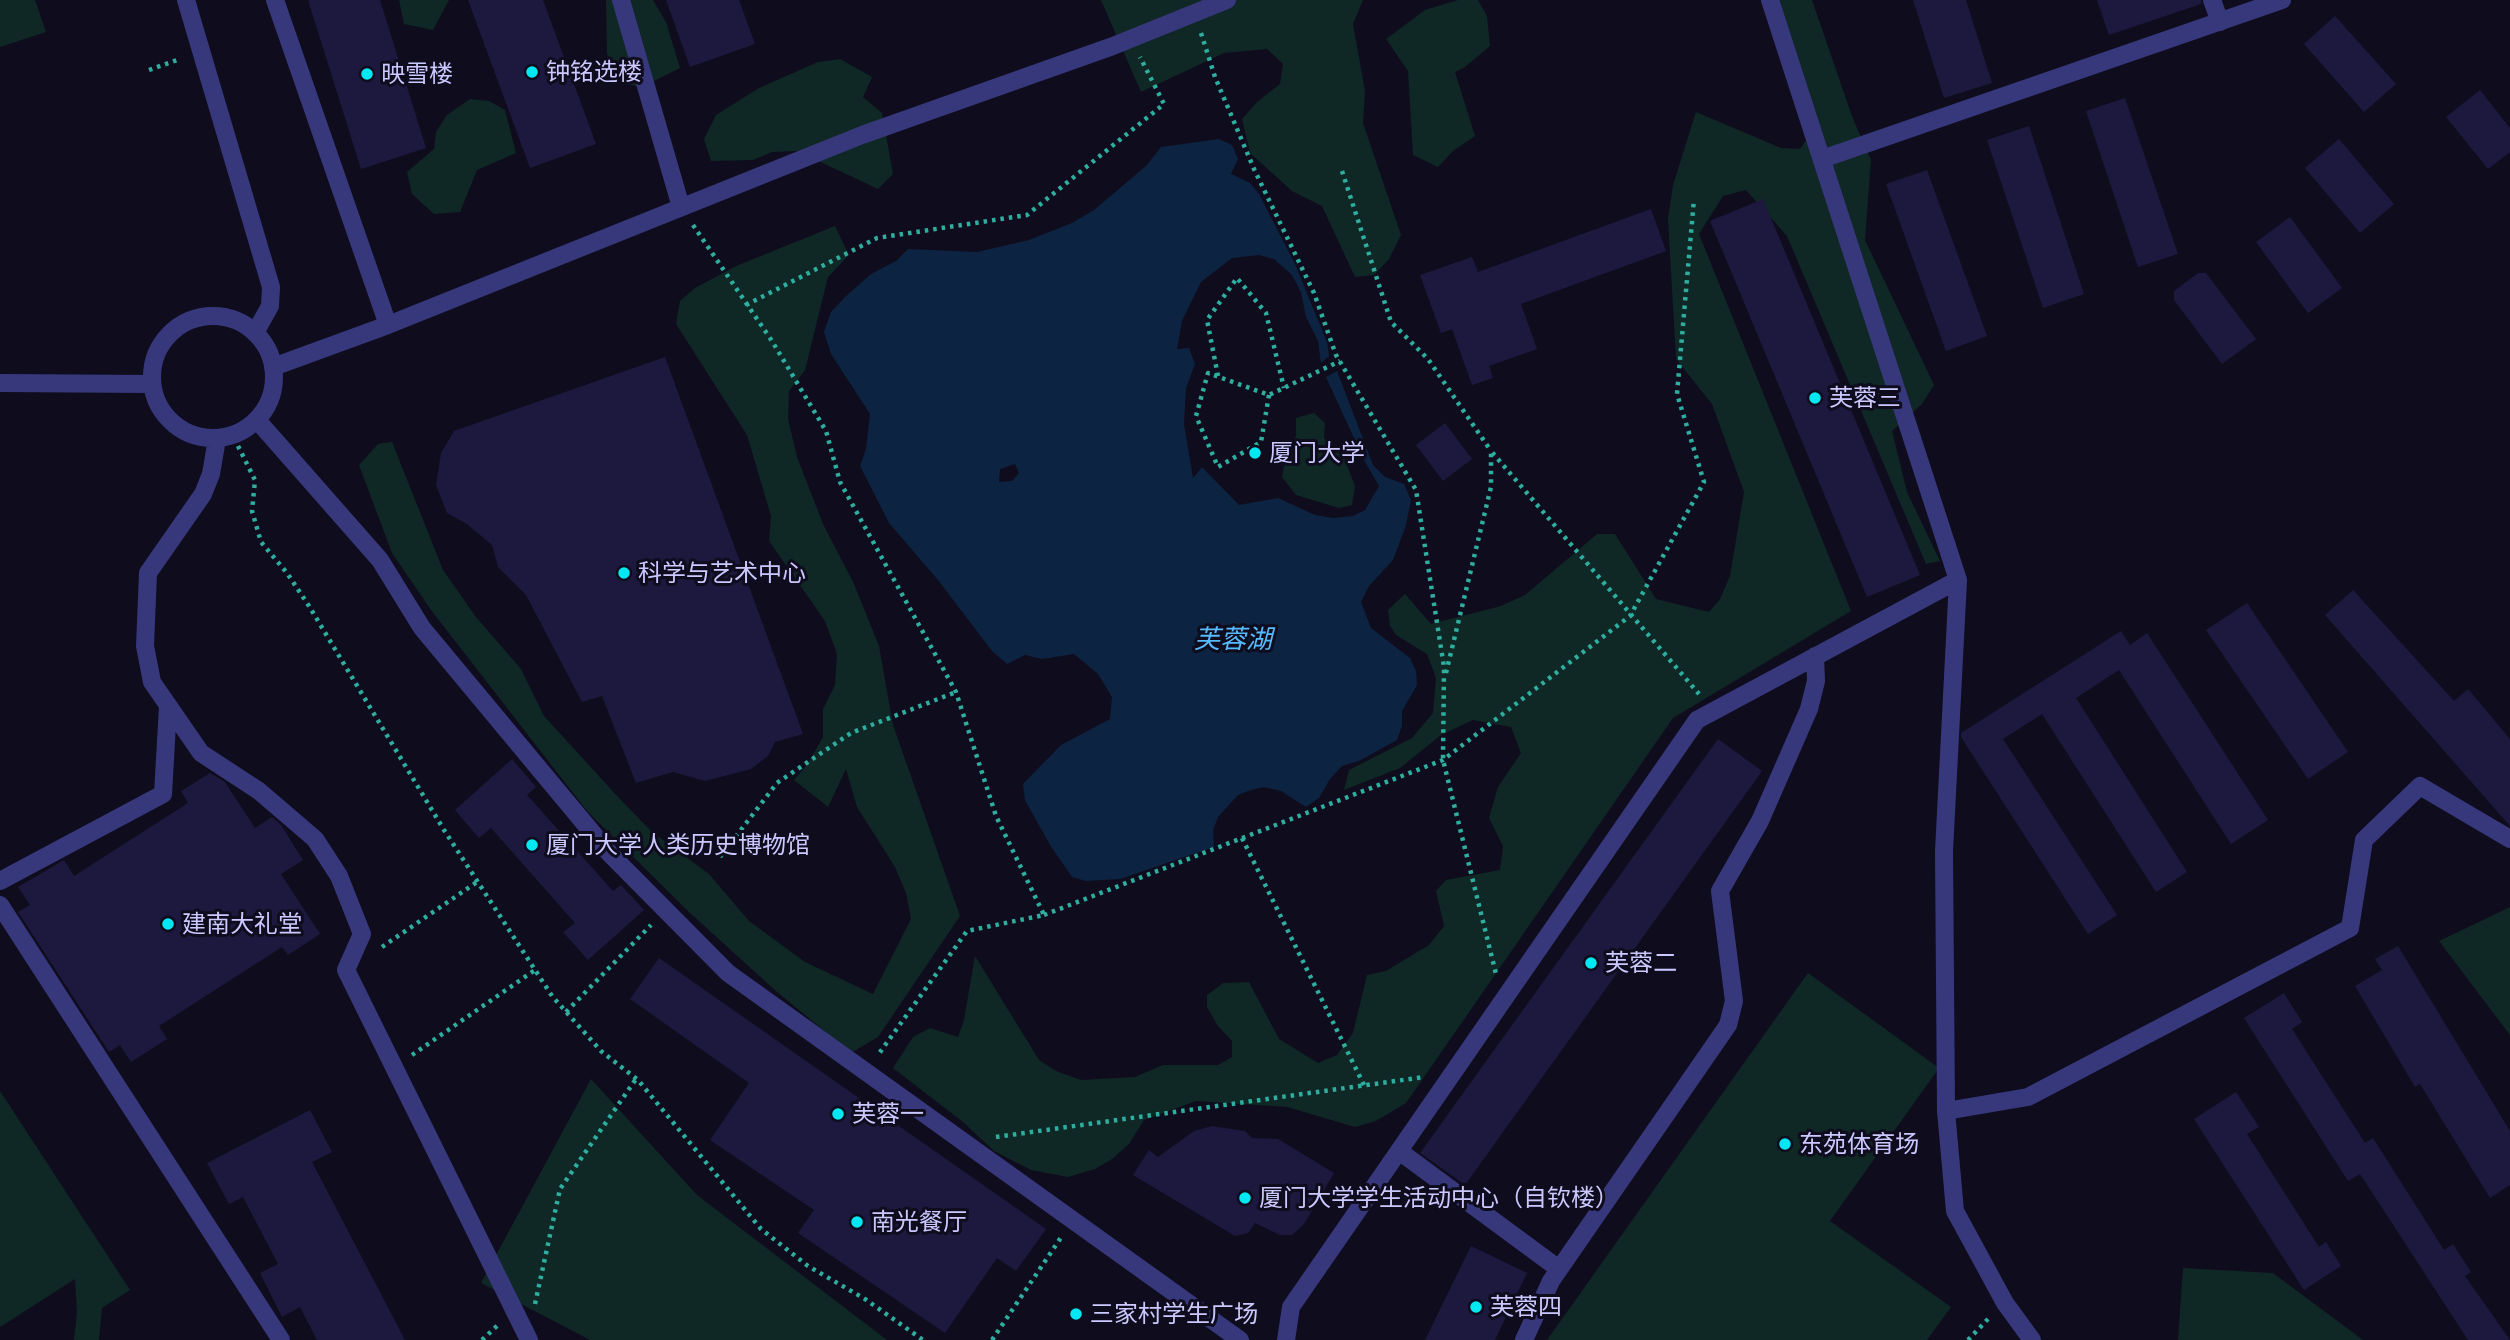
<!DOCTYPE html>
<html>
<head>
<meta charset="utf-8">
<style>
  body { margin:0 }
  canvas { display:block; background:#0e0c1d }
</style>
</head>
<body>
<canvas width="2510" height="1340"></canvas>
<script>
const g = document.querySelector('canvas').getContext('2d');
g.lineJoin = 'round';
function fill(path, color) { g.fillStyle = color; g.fill(path, 'evenodd'); }
const poly = rows => new Path2D(rows.map(r => 'M' + r).join(''));
function strokePath(path, color, width, dash) { g.strokeStyle = color; g.lineWidth = width; g.lineCap = dash ? 'butt' : 'round'; g.setLineDash(dash || []); g.stroke(path); }
function drawText(font, color, halo, rows, align = 'center') {
  g.font = font + ' Lato,"Noto Sans SC",sans-serif'; g.lineWidth = 6; g.setLineDash([]); g.textBaseline = 'middle'; g.strokeStyle = halo; g.fillStyle = color; for (const [text, x, y, turn = 0] of rows) {
    g.save(); g.translate(x, y); g.rotate((+turn || 0) * Math.PI / 180); g.textAlign = isNaN(turn) ? turn : align; if (halo) g.strokeText(text, 0, 0); g.fillText(text, 0, 0); g.restore();
  }
}
const green = poly([
  [0,0,35,0,46,32,0,47],
  [399,0,449,0,433,30,404,24],
  [606,0,653,0,666,22,680,68,642,87,627,84,607,54],
  [1101,0,1363,0,1353,24,1365,91,1363,123,1401,235,1389,259,1374,275,1355,277,1322,206,1292,191,1250,153,1242,119,1257,102,1280,84,1283,64,1267,49,1224,53,1141,92],
  [1458,0,1478,0,1487,16,1490,46,1465,67,1455,72,1475,136,1453,151,1438,167,1413,155,1408,71,1386,39,1425,10],
  [1772,0,1812,0,1853,119,1871,160,1865,240,1934,385,1922,404,1892,431,1907,492,1940,561,1926,564,1787,236,1746,190,1723,196,1699,234,1851,611,1673,718,1406,1103,1376,1121,1355,1127,1287,1107,1196,1101,1144,1120,1129,1144,1112,1159,1095,1169,1068,1177,1031,1170,994,1151,963,1122,893,1068,913,1037,930,1028,958,1037,964,1020,975,956,1039,1060,1056,1071,1081,1080,1135,1077,1163,1065,1218,1065,1232,1057,1232,1041,1218,1026,1207,1007,1207,995,1223,983,1249,982,1279,1039,1318,1063,1337,1055,1353,1033,1367,975,1386,971,1429,945,1444,926,1436,891,1446,880,1500,870,1503,846,1489,818,1498,787,1521,753,1511,727,1473,720,1441,735,1400,768,1344,790,1349,770,1412,738,1433,713,1436,678,1427,654,1396,635,1390,626,1388,610,1405,594,1431,624,1501,606,1525,595,1597,534,1615,534,1656,599,1709,612,1720,599,1730,576,1744,492,1712,404,1676,359,1668,219,1673,185,1696,112,1781,148,1800,149,1815,127],
  [840,59,872,77,863,97,882,113,893,174,878,189,797,151,772,152,753,160,711,161,704,139,716,115,759,88,818,62],
  [470,99,489,101,505,110,516,153,477,170,460,212,434,214,412,194,407,172,434,149,436,132,447,115],
  [835,226,849,255,828,277,805,370,789,391,788,419,797,457,823,524,854,584,879,646,893,725,960,916,878,1037,851,1053,776,991,690,913,587,811,431,610,392,553,359,465,378,444,392,442,443,570,476,617,521,669,544,716,619,798,652,832,709,874,749,921,805,962,873,994,911,919,906,893,895,867,857,807,846,769,828,807,794,780,807,765,823,737,823,709,835,685,837,654,825,621,769,541,771,516,747,435,676,324,680,301,695,288,736,266],
  [1314,413,1325,423,1324,438,1343,455,1355,486,1352,505,1339,508,1296,495,1282,477,1286,457,1296,436,1296,418],
  [2510,907,2510,1035,2439,941],
  [1808,973,1939,1068,1830,1221,1951,1307,1927,1340,1547,1340],
  [591,1079,697,1195,887,1340,590,1340,481,1283],
  [0,1091,130,1290,102,1308,99,1340,74,1340,77,1312,75,1279,0,1327],
  [2183,1268,2273,1273,2363,1340,2178,1340]
]);
const water = poly([
  [1219,139,1232,145,1238,159,1231,174,1250,183,1259,194,1295,264,1327,342,1329,356,1321,363,1318,341,1306,317,1301,292,1292,275,1274,259,1259,255,1232,258,1201,282,1182,321,1177,349,1189,348,1195,364,1186,388,1184,424,1193,478,1202,467,1239,505,1278,498,1315,515,1333,518,1353,516,1365,510,1379,486,1364,460,1326,377,1337,371,1373,465,1385,477,1404,484,1411,500,1406,525,1393,560,1369,586,1361,602,1371,628,1410,658,1416,671,1417,685,1402,711,1402,726,1397,740,1359,761,1342,766,1330,779,1319,798,1306,807,1281,791,1264,787,1251,790,1238,795,1218,817,1213,830,1214,847,1120,879,1086,881,1072,877,1050,845,1025,800,1023,784,1061,745,1110,719,1112,697,1098,674,1074,654,1042,659,1025,655,1007,664,992,651,938,580,889,523,860,466,866,449,870,414,831,354,824,332,831,312,845,297,871,274,896,261,908,249,977,252,1029,240,1072,223,1094,210,1146,166,1161,147],
  [1015,464,1019,473,1012,481,999,482,1000,469]
]);
const building = poly([
  [308,0,380,0,426,148,361,169],
  [468,0,543,0,596,144,530,168],
  [666,0,739,0,755,44,690,67],
  [1913,0,1966,0,1992,83,1944,98],
  [2097,0,2201,0,2201,4,2109,35],
  [2335,16,2396,84,2364,112,2304,44],
  [2480,90,2510,128,2510,152,2488,169,2446,117],
  [2125,98,2178,254,2138,267,2086,111],
  [2029,126,2084,294,2043,308,1987,140],
  [2339,139,2394,204,2360,233,2305,168],
  [1927,170,1987,336,1946,351,1886,184],
  [1763,199,1920,575,1867,597,1710,221],
  [1651,209,1666,251,1521,304,1537,349,1489,366,1493,378,1472,385,1452,329,1441,333,1420,275,1472,257,1478,272],
  [2290,217,2342,288,2308,313,2256,242],
  [2198,273,2206,273,2256,339,2222,364,2174,300,2174,291],
  [665,357,803,734,775,742,768,756,751,769,705,781,673,772,636,783,602,696,582,702,526,595,498,567,492,545,467,524,447,513,436,485,441,453,454,431],
  [1445,423,1472,459,1443,481,1416,445],
  [2353,590,2454,701,2468,689,2510,739,2510,826,2325,615],
  [2247,603,2348,752,2308,779,2206,630],
  [2121,631,2130,645,2147,633,2268,820,2231,844,2119,670,2076,698,2187,872,2156,892,2042,714,2003,739,2117,915,2088,934,1961,737,1961,733],
  [1718,739,1762,771,1465,1185,1420,1153],
  [512,759,536,787,527,795,613,891,621,885,644,910,588,960,563,932,575,923,491,828,479,838,455,810],
  [210,773,225,782,255,828,272,817,281,825,303,860,281,874,320,934,288,955,282,947,159,1026,167,1039,131,1062,120,1045,109,1052,18,912,30,905,18,887,64,860,74,876,188,803,181,791],
  [2398,946,2510,1131,2510,1185,2490,1198,2420,1084,2415,1087,2355,986,2382,970,2375,959],
  [659,958,1046,1229,1016,1271,997,1258,945,1333,798,1233,814,1210,710,1140,749,1083,630,999],
  [2284,993,2302,1022,2292,1029,2365,1143,2373,1138,2444,1250,2453,1244,2471,1272,2465,1276,2510,1340,2468,1340,2360,1174,2348,1181,2244,1018],
  [2236,1092,2259,1127,2247,1134,2319,1247,2326,1242,2341,1266,2304,1290,2194,1119],
  [310,1110,332,1152,312,1162,405,1340,317,1340,300,1307,282,1317,260,1273,278,1264,243,1197,229,1204,207,1163],
  [1212,1126,1245,1131,1252,1138,1278,1139,1334,1173,1304,1224,1292,1235,1280,1235,1255,1223,1248,1233,1235,1236,1133,1175,1149,1150,1158,1157,1194,1131],
  [1471,1246,1527,1273,1495,1340,1425,1340]
]);
const path = poly([
  [1201,33,1215,77,1254,169,1314,293,1336,355,1416,490,1444,667,1443,760,1496,974],
  [149,70,180,59],
  [1342,171,1391,322,1428,359,1491,451],
  [693,225,772,341,826,431,840,482,956,692,996,816,1044,915,967,931,878,1055],
  [746,305,877,238,1027,215,1164,104,1140,57],
  [1218,376,1207,320,1237,278,1266,313,1284,388],
  [1269,395,1261,442,1218,467,1196,416,1208,373,1269,395,1340,361],
  [238,446,255,480,252,511,261,542,287,573,309,606,444,830,552,996,601,1051,638,1080,761,1229,808,1266,865,1299,923,1340],
  [1446,673,1491,487,1491,451,1699,694],
  [1242,838,1364,1085],
  [720,857,777,783,851,733,956,692],
  [1044,915,1443,760,1630,616,1704,482,1677,394,1694,199],
  [382,947,477,882],
  [566,1012,651,925],
  [412,1055,535,970],
  [996,1137,1424,1077],
  [535,1304,560,1189,636,1079],
  [482,1340,498,1325],
  [992,1340,1062,1236],
  [1968,1340,1989,1318]
]);
const minor = poly([
  [186,0,271,287,270,306,255,333],
  [275,0,388,325],
  [621,0,681,207],
  [2212,0,2220,22],
  [1822,159,2282,0],
  '152 377a61 61 0 1 1 122 0a61 61 0 1 1-122 0Z',
  [273,367,388,325,862,135,1113,46,1227,0],
  [0,383,152,384],
  [257,420,380,560,422,628,610,854,728,973,1240,1340],
  [217,439,211,474,203,494,148,573,145,646,152,682,201,753,259,791,315,839,339,876,362,934,346,970,529,1340],
  [1958,580,1944,851,1946,1111,1955,1211,2005,1303,2032,1340],
  [0,881,163,794,168,706],
  [0,905,281,1340],
  [1946,1111,2028,1097,2350,928,2364,840,2420,786,2510,839],
  [1399,1151,1559,1269],
  [1286,1340,1291,1307,1697,720,1958,580,1770,0],
  [1524,1340,1551,1281,1728,1025,1734,1001,1720,891,1760,821,1809,709,1816,681,1815,656]
]);
const markers = [
  [532,72,7,"#01e8f2"],
  [367,74,7,"#01e8f2"],
  [1815,398,7,"#01e8f2"],
  [1255,453,7,"#01e8f2"],
  [624,573,7,"#01e8f2"],
  [532,845,7,"#01e8f2"],
  [168,924,7,"#01e8f2"],
  [1591,963,7,"#01e8f2"],
  [838,1114,7,"#01e8f2"],
  [1785,1144,7,"#01e8f2"],
  [1245,1198,7,"#01e8f2"],
  [857,1222,7,"#01e8f2"],
  [1476,1307,7,"#01e8f2"],
  [1076,1314,7,"#01e8f2"]
];
const poiNames = [
  ["钟铭选楼",546,72],
  ["映雪楼",381,74],
  ["芙蓉三",1829,398],
  ["厦门大学",1269,453],
  ["科学与艺术中心",638,573],
  ["厦门大学人类历史博物馆",546,845],
  ["建南大礼堂",182,924],
  ["芙蓉二",1605,963],
  ["芙蓉一",852,1114],
  ["东苑体育场",1799,1144],
  ["厦门大学学生活动中心（自钦楼）",1259,1198],
  ["南光餐厅",871,1222],
  ["芙蓉四",1490,1307],
  ["三家村学生广场",1090,1314]
];
const waterNames = [
  ["芙蓉湖",1233,640]
];
fill(green, '#0f2725');
fill(water, '#0c2341');
fill(building, '#1d183e');
strokePath(path, '#2dae9f', 4.5, [3.5, 5]);
strokePath(minor, '#37387c', 18);
for (const [x, y, r, color] of markers) { const dot = new Path2D(); dot.arc(x, y, r, 0, 2 * Math.PI); g.fillStyle = color; g.fill(dot); strokePath(dot, '#0e0c1d', 2.5); }
drawText('24px', '#cbc8ff', '#0e0c1d', poiNames, 'left');
drawText('italic 26px', '#56bafe', '#0e0c1d', waterNames);
</script>
</body>
</html>
